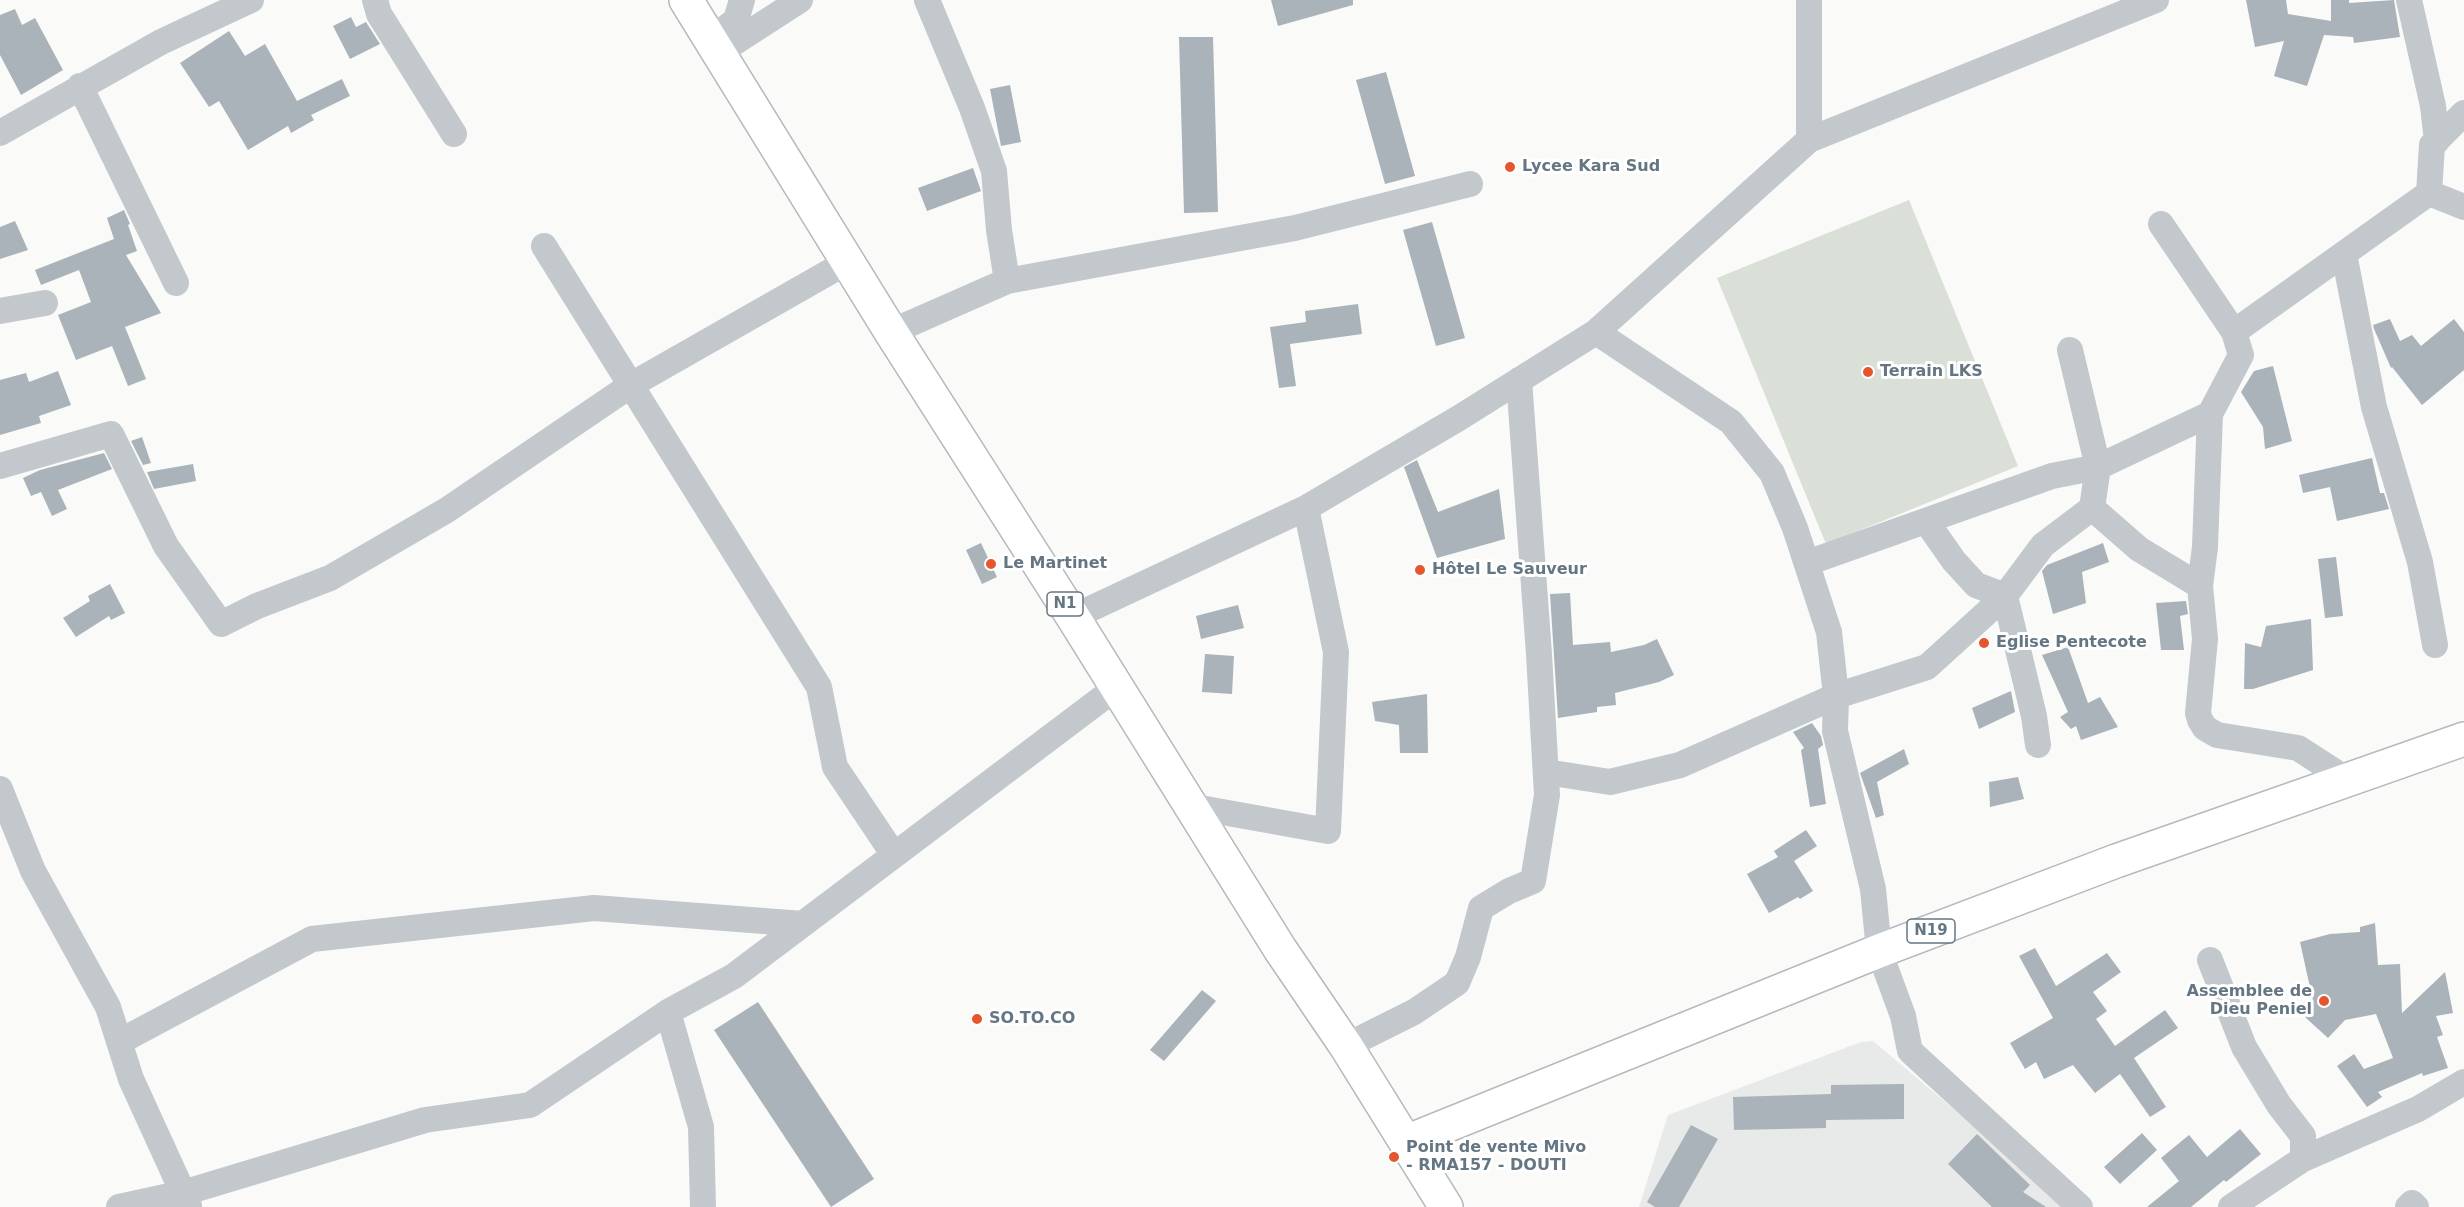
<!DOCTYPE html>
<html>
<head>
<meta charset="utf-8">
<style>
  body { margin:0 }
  canvas { display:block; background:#fafaf8 }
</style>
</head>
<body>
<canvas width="2464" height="1207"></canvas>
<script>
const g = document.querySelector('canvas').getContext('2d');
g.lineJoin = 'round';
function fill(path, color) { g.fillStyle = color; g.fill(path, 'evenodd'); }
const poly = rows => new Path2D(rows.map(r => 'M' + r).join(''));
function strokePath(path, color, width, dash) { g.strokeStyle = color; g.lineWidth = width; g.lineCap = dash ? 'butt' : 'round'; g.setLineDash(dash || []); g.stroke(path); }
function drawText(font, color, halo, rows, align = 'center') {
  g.font = font + ' "DejaVu Sans",sans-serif'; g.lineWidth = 6; g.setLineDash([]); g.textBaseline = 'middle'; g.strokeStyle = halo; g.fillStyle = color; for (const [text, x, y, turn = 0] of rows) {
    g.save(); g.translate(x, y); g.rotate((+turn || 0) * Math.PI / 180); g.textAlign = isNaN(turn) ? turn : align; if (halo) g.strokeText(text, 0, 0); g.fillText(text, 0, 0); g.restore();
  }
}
const built = poly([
  [1873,1041,2070,1207,1639,1207,1668,1115,1861,1042]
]);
const green = poly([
  [1909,200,2018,466,1826,544,1717,278]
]);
const building = poly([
  [1271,0,1353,0,1353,5,1278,26],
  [2246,0,2286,0,2288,14,2331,21,2331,0,2349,0,2349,3,2394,0,2400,37,2354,43,2353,37,2324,35,2307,86,2274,76,2284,41,2255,47],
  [15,9,22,25,35,18,63,70,21,95,0,55,0,15],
  [351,17,356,27,366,22,380,44,350,59,333,26],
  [229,31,245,56,265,44,297,101,342,79,350,96,311,115,314,120,291,133,288,126,248,150,219,101,209,107,180,63],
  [1179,37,1213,37,1218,212,1184,213],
  [1386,72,1415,176,1385,184,1356,80],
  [1010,85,1021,142,1001,146,990,89],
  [973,168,981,191,927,211,918,188],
  [124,210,130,224,128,225,137,251,126,255,161,313,125,327,146,379,128,386,112,346,76,360,58,315,91,302,79,270,41,285,35,270,114,239,107,218],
  [15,221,28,250,0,259,0,227],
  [1432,222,1465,338,1436,346,1403,230],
  [1358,304,1362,334,1290,344,1296,386,1279,388,1270,327,1306,322,1305,311],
  [2390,319,2400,341,2412,335,2421,346,2454,319,2464,332,2464,370,2422,405,2392,367,2391,368,2374,329,2373,325],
  [2273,366,2292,441,2265,449,2263,427,2241,392,2254,371],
  [58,371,71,405,39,416,41,423,0,435,0,380,26,373,29,382],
  [142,437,151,463,143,465,131,441],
  [104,453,112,469,58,490,67,509,52,516,41,492,31,496,23,478,40,470],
  [2372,458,2380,493,2384,493,2389,509,2337,521,2330,487,2303,493,2299,475],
  [1417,460,1438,512,1499,489,1505,539,1437,558,1404,467],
  [193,464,196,481,154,489,147,472],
  [981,543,997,577,982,584,966,550],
  [2103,543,2109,562,2082,572,2086,603,2053,614,2042,571,2047,565],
  [2336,557,2343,616,2325,618,2318,559],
  [110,584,125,613,111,620,109,616,76,637,63,618,90,601,88,596],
  [1570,593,1573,645,1610,642,1611,652,1644,645,1657,639,1674,675,1659,682,1615,693,1616,705,1597,707,1597,712,1558,718,1550,594],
  [2186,601,2188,614,2180,616,2184,650,2161,650,2156,603],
  [1238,605,1244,628,1201,639,1196,616],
  [2311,619,2313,670,2253,689,2244,689,2245,643,2261,647,2266,626],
  [2068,647,2088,703,2100,697,2118,727,2081,740,2076,726,2071,729,2060,717,2068,712,2042,655],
  [1205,654,1234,656,1232,694,1202,692],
  [2011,691,2015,712,1979,729,1972,708],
  [1427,694,1428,753,1400,753,1399,725,1375,721,1372,702],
  [1812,723,1821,736,1823,745,1818,749,1826,804,1810,807,1801,750,1804,748,1793,732],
  [1904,749,1909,764,1877,782,1884,815,1876,818,1860,773],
  [2018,777,2024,799,1990,807,1989,782],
  [1806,830,1817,846,1794,861,1813,891,1800,899,1798,897,1769,913,1747,874,1778,857,1774,851],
  [2375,923,2378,965,2400,964,2402,1013,2445,972,2453,1013,2436,1016,2443,1035,2437,1037,2448,1068,2423,1076,2422,1073,2378,1092,2382,1097,2367,1107,2337,1066,2354,1054,2364,1069,2393,1058,2376,1014,2345,1020,2328,1038,2306,1018,2299,1003,2313,1001,2300,942,2330,934,2360,932,2360,927],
  [2035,948,2056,986,2107,953,2121,972,2093,992,2107,1011,2096,1019,2115,1046,2165,1010,2178,1028,2134,1058,2166,1107,2150,1117,2120,1074,2095,1093,2073,1065,2044,1079,2036,1062,2025,1069,2010,1043,2053,1018,2019,956],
  [1202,990,1216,1001,1164,1061,1150,1050],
  [758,1002,874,1179,831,1207,714,1030],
  [1904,1084,1904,1119,1826,1120,1826,1128,1734,1130,1733,1097,1831,1094,1831,1085],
  [1691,1125,1718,1139,1679,1207,1655,1207,1647,1202],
  [2240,1129,2261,1154,2226,1182,2224,1180,2191,1207,2147,1207,2179,1181,2161,1158,2189,1135,2207,1157],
  [2142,1133,2157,1150,2120,1184,2104,1167],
  [1977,1134,2030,1185,2023,1192,2046,1207,1992,1207,1948,1164]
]);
const minor = poly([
  [375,0,379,14,454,134],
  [2409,0,2433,106,2437,141],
  [711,39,736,20,742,0],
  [718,53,800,0],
  [80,86,176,283],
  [0,133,161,42,251,0],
  [1809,140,1809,0],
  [2429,193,2464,207],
  [2161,224,2234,332],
  [544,246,819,687,835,767,894,855],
  [2344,254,2374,407,2420,562,2435,645],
  [1007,281,1295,228,1470,184],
  [0,311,45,303],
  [891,332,1007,281,999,230,994,171,972,108,927,0],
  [1596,332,1731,422,1772,473,1795,528,1829,632,1836,696,1835,731,1873,889,1879,951,1903,1016,1910,1051,2080,1207],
  [2210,414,2205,547,2200,586,2205,639,2198,713,2200,720,2205,728,2217,735,2298,748,2349,781],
  [0,466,111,434,166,546,221,624,257,606,330,578,447,510,631,385,847,262],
  [2092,508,2139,549,2200,586],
  [1926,521,1954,561,1976,585,2005,596],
  [1807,563,2052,476,2098,467,2210,414,2241,355,2234,332,2429,193,2432,145,2464,113],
  [2005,596,2034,716,2038,745],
  [1073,617,1306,508,1459,418,1596,332,1809,140,2156,0],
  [1546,772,1610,782,1680,765,1836,696,1927,667,2005,596,2043,545,2092,508,2098,467,2070,350],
  [0,789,33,871,108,1007,131,1079,189,1206],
  [1189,806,1328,831,1336,652,1306,508],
  [2210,960,2244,1047,2279,1105,2303,1136,2303,1159],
  [119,1042,312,939,594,908,803,924],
  [1346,1046,1414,1012,1457,983,1468,957,1481,908,1509,891,1533,881,1547,795,1539,654,1519,380],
  [119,1207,183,1193,425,1120,530,1105,668,1012],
  [703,1207,701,1127,668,1012,734,976,1117,687],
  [2231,1207,2303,1159,2418,1109,2464,1082],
  [2408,1207,2412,1203,2416,1207]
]);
const major = poly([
  [1406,1142,1879,951,2116,861,2464,739]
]);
const highway = poly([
  [686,0,891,332,1073,617,1280,949,1346,1046,1446,1207]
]);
const markers = [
  [1510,167,6,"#e4572e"],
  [1868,372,6,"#e4572e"],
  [991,564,6,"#e4572e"],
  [1420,570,6,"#e4572e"],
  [1984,643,6,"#e4572e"],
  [2324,1001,6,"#e4572e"],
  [977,1019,6,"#e4572e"],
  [1394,1157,6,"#e4572e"]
];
const shields = [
  [1065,604,36],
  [1931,931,48]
];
const shieldNames = [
  ["N1",1065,604],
  ["N19",1931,931]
];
const poiNames = [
  ["Lycee Kara Sud",1522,167],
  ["Terrain LKS",1880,372],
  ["Le Martinet",1003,564],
  ["Hôtel Le Sauveur",1432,570],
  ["Eglise Pentecote",1996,643],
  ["Assemblee de",2312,992,"right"],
  ["Dieu Peniel",2312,1010,"right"],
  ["SO.TO.CO",989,1019],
  ["Point de vente Mivo",1406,1148],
  ["- RMA157 - DOUTI",1406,1166]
];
fill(built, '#e8e9e9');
fill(green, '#dadfd7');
fill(building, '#aab3b9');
strokePath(major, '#b5babe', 36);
strokePath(highway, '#b4b9bd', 36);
strokePath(minor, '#c3c8cc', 26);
strokePath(major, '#fff', 33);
strokePath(highway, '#fff', 33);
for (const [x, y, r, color] of markers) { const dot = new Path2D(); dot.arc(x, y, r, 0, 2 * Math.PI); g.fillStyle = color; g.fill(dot); strokePath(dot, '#fff', 2); }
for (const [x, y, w] of shields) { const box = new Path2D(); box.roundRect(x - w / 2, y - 12, w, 24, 4.5); g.fillStyle = '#fff'; g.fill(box); strokePath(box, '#657683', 1.5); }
drawText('bold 15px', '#657683', null, shieldNames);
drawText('bold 16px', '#657683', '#fff', poiNames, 'left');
</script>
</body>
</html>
